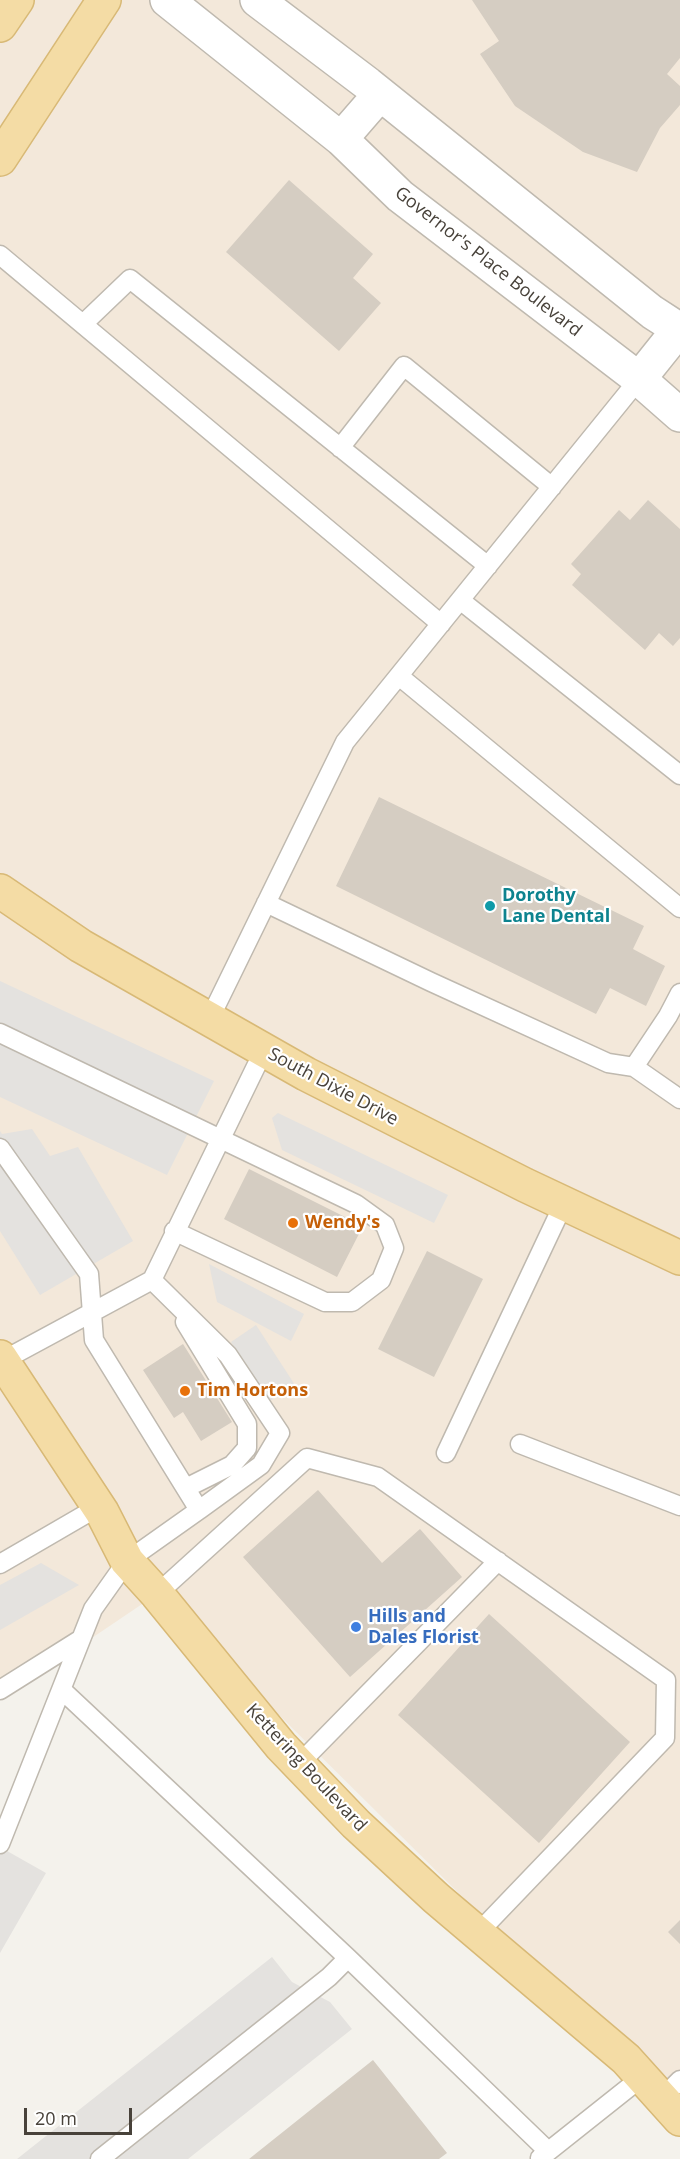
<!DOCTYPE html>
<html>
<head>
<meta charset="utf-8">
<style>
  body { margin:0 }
  #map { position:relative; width:680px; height:2159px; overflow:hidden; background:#f4f2ec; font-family:"Open Sans",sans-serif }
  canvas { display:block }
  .scale { position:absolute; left:24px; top:2108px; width:108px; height:27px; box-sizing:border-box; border:3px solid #48423a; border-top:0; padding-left:8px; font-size:18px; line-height:21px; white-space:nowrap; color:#48423a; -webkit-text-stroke:4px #fff; paint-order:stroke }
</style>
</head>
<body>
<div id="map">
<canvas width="680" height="2159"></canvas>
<div class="scale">20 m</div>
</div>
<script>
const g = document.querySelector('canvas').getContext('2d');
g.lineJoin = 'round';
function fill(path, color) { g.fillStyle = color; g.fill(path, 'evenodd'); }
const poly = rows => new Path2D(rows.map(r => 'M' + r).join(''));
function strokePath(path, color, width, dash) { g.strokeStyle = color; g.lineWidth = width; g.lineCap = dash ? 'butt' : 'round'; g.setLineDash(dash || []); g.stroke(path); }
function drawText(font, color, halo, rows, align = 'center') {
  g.font = font + ' "Open Sans",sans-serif'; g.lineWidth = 4.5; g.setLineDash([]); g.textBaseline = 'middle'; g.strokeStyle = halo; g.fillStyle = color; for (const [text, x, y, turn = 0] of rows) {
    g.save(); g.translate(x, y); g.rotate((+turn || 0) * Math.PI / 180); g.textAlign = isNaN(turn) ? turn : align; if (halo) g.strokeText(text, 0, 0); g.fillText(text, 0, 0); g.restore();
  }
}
const commercial = poly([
  [0,0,680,0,680,2119,626,2059,157,1594,0,1700]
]);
const parking = poly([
  [0,981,214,1081,167,1175,0,1097],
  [278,1113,448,1195,434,1223,282,1150,272,1118],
  [32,1129,50,1156,78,1147,133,1241,40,1295,0,1231,0,1131,2,1134],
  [209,1264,304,1314,291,1341,217,1302],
  [256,1325,295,1385,270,1401,231,1342],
  [41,1563,79,1585,0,1630,0,1585],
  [0,1847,46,1873,0,1953],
  [272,1957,292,1982,330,2002,352,2029,188,2159,17,2159]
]);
const building = poly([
  [472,0,680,0,680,58,667,74,680,86,680,105,660,128,637,172,583,152,515,106,480,54,499,41],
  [289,180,373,254,353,278,381,303,339,351,226,252],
  [648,500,680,529,680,638,673,646,659,633,645,650,572,585,581,574,571,564,619,510,630,520],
  [379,797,644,926,633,949,665,966,646,1006,610,988,596,1014,336,886],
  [249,1169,363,1226,337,1277,224,1219],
  [427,1251,483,1279,434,1377,378,1349],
  [183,1344,232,1422,201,1441,183,1412,174,1418,143,1370],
  [318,1490,382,1563,420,1529,462,1577,350,1677,243,1557],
  [489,1614,630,1742,539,1843,398,1715],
  [680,1920,680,1944,668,1932],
  [373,2060,447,2153,439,2159,249,2159]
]);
const service = poly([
  [0,255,441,624],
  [83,324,130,279,488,566],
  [340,448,404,366,552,487],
  [460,600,680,775],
  [399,676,680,908],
  [266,903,431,982,608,1063,634,1067,668,1016,680,993],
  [209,1020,345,742,639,379],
  [0,1033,356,1204,385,1225,394,1248,381,1280,352,1302,325,1302,174,1231],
  [634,1067,680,1099],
  [0,1148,89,1274,94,1340,199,1510,127,1561,93,1609,0,1844],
  [152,1280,228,1355,280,1433,261,1465,199,1510],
  [185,1322,247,1424,247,1448,232,1465,186,1488],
  [0,1362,152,1280,264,1050],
  [520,1444,680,1506],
  [446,1453,564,1203],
  [0,1564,98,1507],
  [157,1594,307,1458,378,1477,666,1680,665,1738,478,1933],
  [0,1690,81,1639],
  [62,1690,348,1958,548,2151],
  [299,1764,498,1561],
  [662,2098,680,2080],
  [540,2158,642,2077],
  [100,2159,329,1977,348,1958]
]);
const minor = poly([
  [167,0,341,139,400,196,639,379,680,415],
  [257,0,368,84,652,312,680,330],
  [341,139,380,94],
  [639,379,679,329]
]);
const primary = poly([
  [0,25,17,0],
  [0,159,104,0],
  [0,891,81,946,306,1074,525,1185,680,1258],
  [0,1357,102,1512,127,1561,157,1594,281,1746,356,1824,436,1898,626,2059,680,2119]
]);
const markers = [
  [490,906,6,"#0f9aa8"],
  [293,1223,6,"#e8710a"],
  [185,1391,6,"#e8710a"],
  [356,1627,6,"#3f7fe0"]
];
const streetNames = [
  ["Governor's Place Boulevard",488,262,38],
  ["South Dixie Drive",333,1087,28],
  ["Kettering Boulevard",306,1768,47]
];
const cultureNames = [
  ["Dorothy",502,896],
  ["Lane Dental",502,917]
];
const foodNames = [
  ["Wendy's",305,1223],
  ["Tim Hortons",197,1391]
];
const shopNames = [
  ["Hills and",368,1617],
  ["Dales Florist",368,1638]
];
fill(commercial, '#f3e8da');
fill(parking, '#e4e2df');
fill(building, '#d5cdc2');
strokePath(service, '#bfb9af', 21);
strokePath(minor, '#bfb9af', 36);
strokePath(primary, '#d8b976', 36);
strokePath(service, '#fff', 18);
strokePath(minor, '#fff', 33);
strokePath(primary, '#f4dca5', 33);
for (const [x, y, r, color] of markers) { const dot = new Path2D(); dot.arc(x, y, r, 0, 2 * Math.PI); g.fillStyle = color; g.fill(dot); strokePath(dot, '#fff', 2); }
drawText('18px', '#48423a', '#fff', streetNames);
drawText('bold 18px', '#0d838f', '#fff', cultureNames, 'left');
drawText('bold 18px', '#c56008', '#fff', foodNames, 'left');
drawText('bold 18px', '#366cbe', '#fff', shopNames, 'left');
</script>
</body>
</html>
